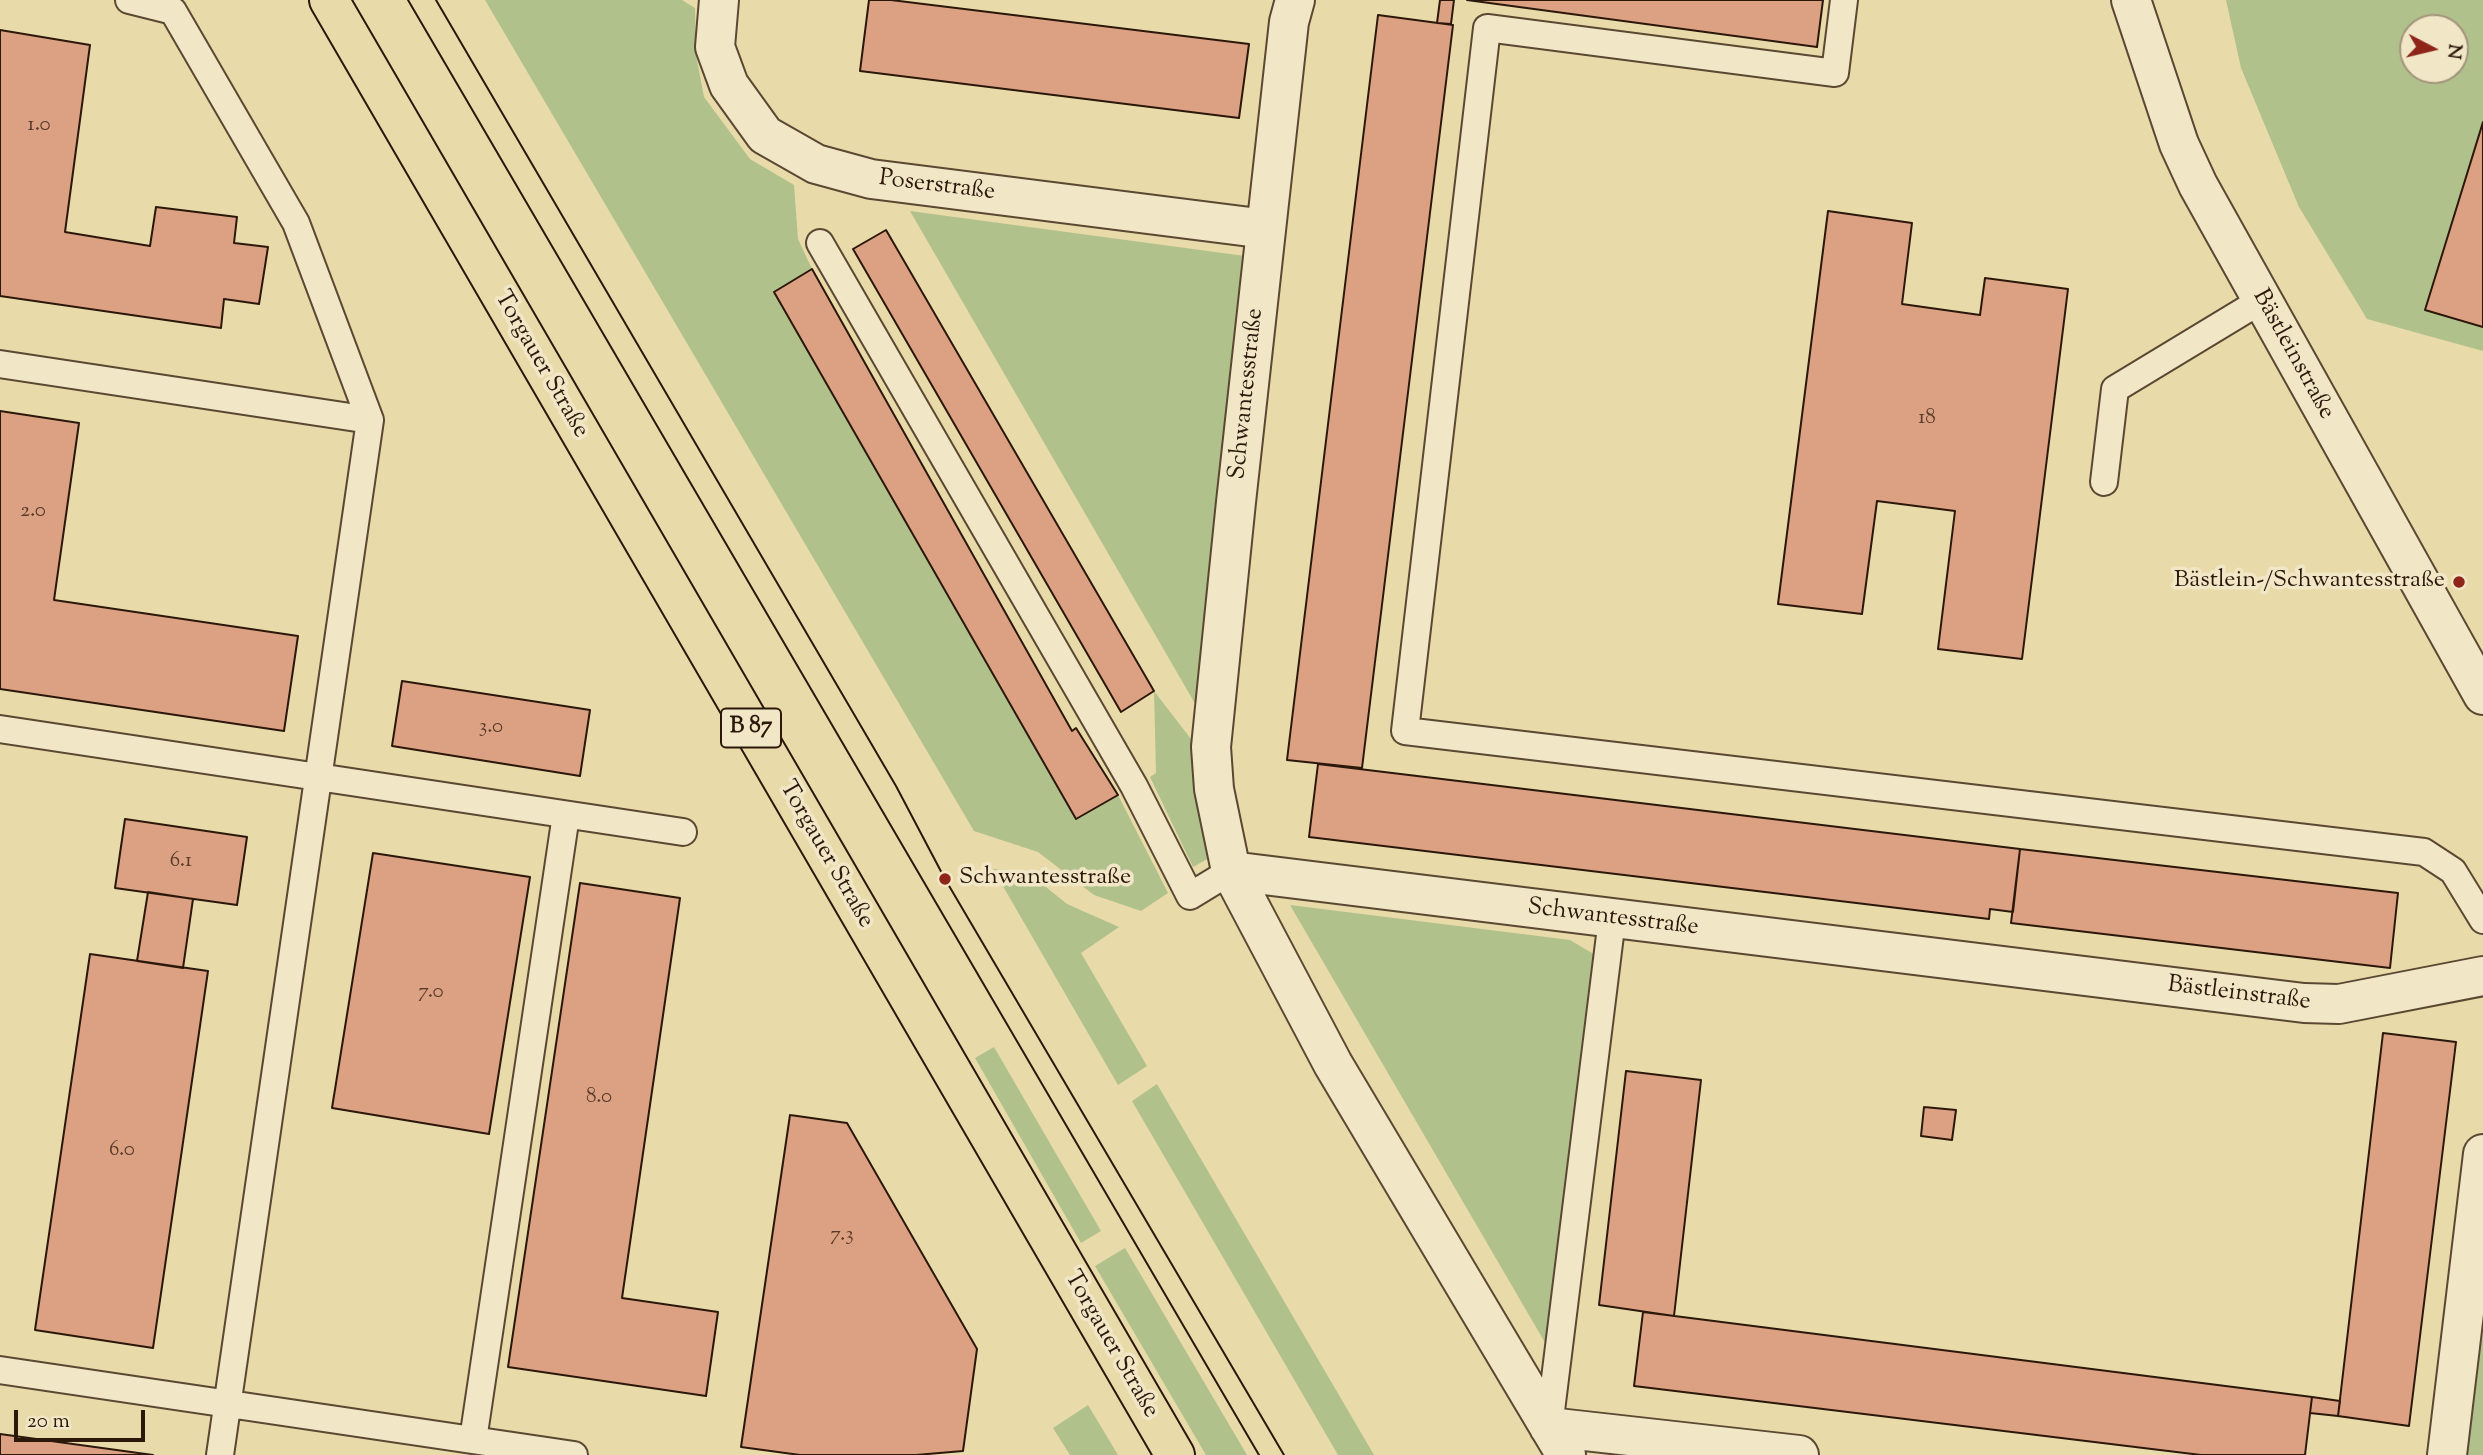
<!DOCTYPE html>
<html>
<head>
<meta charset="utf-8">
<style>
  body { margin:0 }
  #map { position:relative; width:2483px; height:1455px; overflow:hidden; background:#e9daa9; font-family:"Sorts Mill Goudy",serif }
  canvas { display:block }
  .north { position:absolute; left:2399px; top:14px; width:70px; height:70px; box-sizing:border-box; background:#f1e7c7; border:2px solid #a2947c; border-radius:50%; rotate:97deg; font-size:19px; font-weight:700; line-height:28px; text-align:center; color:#2b180b }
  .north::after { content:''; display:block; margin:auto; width:24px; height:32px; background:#8f2418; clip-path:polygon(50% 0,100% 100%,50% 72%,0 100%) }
  .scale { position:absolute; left:14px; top:1410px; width:131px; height:32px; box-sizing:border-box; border:4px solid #2b180b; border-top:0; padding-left:9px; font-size:21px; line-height:24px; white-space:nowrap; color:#2b180b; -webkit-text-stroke:5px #f1e7c7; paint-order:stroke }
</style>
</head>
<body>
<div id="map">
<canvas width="2483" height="1455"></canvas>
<div class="north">N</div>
<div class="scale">20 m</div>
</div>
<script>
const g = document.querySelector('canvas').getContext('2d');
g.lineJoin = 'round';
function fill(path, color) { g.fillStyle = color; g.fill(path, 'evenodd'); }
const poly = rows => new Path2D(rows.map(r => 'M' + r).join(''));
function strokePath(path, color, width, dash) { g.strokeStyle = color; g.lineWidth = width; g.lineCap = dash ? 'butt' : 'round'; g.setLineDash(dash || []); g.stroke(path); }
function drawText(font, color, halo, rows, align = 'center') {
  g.font = font + ' "Sorts Mill Goudy",serif'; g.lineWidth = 7; g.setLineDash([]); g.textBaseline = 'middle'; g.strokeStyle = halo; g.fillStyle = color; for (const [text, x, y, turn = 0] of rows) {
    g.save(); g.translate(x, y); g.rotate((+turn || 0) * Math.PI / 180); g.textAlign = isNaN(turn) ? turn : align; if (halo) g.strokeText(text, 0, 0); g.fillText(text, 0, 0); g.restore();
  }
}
const green = poly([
  [485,0,682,0,695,8,696,55,704,97,750,159,794,185,798,239,812,269,774,292,1075,819,1118,795,1168,893,1141,911,1094,895,1038,852,974,831],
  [2226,0,2483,0,2483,351,2367,319,2299,207,2241,68],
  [2413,28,2455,28,2455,70,2413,70],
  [910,211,1245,256,1197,707],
  [1154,691,1191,739,1209,858,1193,867,1150,777,1156,773],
  [993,869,1012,870,1036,879,1067,904,1119,927,1081,953,1147,1066,1118,1085],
  [1290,905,1570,940,1597,956,1547,1346],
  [994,1047,1101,1231,1081,1243,975,1058],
  [1157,1084,1374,1455,1338,1455,1132,1101],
  [1125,1248,1247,1455,1206,1455,1095,1266],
  [2483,1274,2483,1455,2463,1455],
  [1088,1405,1118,1455,1070,1455,1053,1428]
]);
const building = poly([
  [869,0,891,0,1249,44,1239,118,860,71,869,0],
  [1440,0,1454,0,1451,24,1437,23,1440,0],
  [1467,0,1823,0,1817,47,1467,0],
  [1378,15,1453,25,1362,768,1287,760,1378,15],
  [0,30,90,45,65,232,150,246,156,207,237,217,234,243,268,247,259,304,224,299,221,328,0,296,0,30],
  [2483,122,2483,327,2425,310,2483,122],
  [1828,211,1912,223,1902,304,1980,315,1985,278,2068,289,2022,659,1938,649,1955,511,1877,501,1862,614,1778,604,1828,211],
  [886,230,1154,691,1121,712,853,249,886,230],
  [812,269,1072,731,1076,728,1118,795,1076,819,774,292,812,269],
  [0,411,79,423,54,600,298,636,284,731,0,689,0,411],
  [402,681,590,710,580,776,392,746,402,681],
  [1318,764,2020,849,2013,912,1990,909,1989,919,1309,837,1318,764],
  [125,819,247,837,237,905,115,888,125,819],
  [2020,849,2398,893,2390,968,2011,923,2020,849],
  [373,853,530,877,489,1134,332,1108,373,853],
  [580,883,680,898,622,1298,718,1312,706,1396,508,1367,580,883],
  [148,892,193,899,183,968,137,961,148,892],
  [90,954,208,971,153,1348,35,1330,90,954],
  [2383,1033,2456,1042,2409,1426,2338,1416,2383,1033],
  [1626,1071,1701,1080,1674,1316,1599,1305,1626,1071],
  [1924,1107,1956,1110,1952,1140,1921,1136,1924,1107],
  [790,1115,847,1123,977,1349,963,1451,916,1455,800,1455,741,1447,790,1115],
  [1643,1312,2312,1397,2305,1455,2201,1455,1634,1386,1643,1312],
  [2312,1397,2340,1401,2338,1416,2310,1413,2312,1397],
  [0,1434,153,1455,0,1455,0,1434]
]);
const lane = poly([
  [129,0,173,11,296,223,370,420,220,1455],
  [1844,0,1835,73,1487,28,1405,731,2424,852,2453,871,2483,920],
  [820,243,1134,786,1190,896,1231,871],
  [0,364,370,420],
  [2104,482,2115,389,2262,300],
  [0,729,683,832],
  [0,1370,574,1455],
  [1549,1427,1612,919],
  [473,1440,566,815]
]);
const street = poly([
  [719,0,715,47,729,85,765,135,816,164,871,179,1266,229],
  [1295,0,1289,22,1236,502,1211,747,1214,789,1231,871,1259,924,1333,1064,1566,1455],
  [2131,0,2179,144,2198,185,2483,695],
  [1231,871,2304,1003,2339,1004,2483,976],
  [1549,1427,1799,1455],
  [2447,1455,2483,1154]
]);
const primary = poly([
  [329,0,1175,1455]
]);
const tram = poly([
  [408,0,1259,1455],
  [436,0,896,786,945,879,1284,1455]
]);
const markers = [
  [2459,582,7,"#8f2418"],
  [945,879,7,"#8f2418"]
];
const numberNames = [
  ["1.0",39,126],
  ["18",1927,419],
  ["2.0",33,512],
  ["3.0",491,728],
  ["6.1",181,862],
  ["7.0",431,993],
  ["8.0",599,1098],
  ["6.0",122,1151],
  ["7.3",842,1236]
];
const shields = [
  [751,728,60]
];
const shieldNames = [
  ["B 87",751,728]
];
const streetNames = [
  ["Poserstraße",937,187,7],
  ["Bästleinstraße",2292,355,61],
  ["Torgauer Straße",540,365,60],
  ["Schwantesstraße",1248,394,-84],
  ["Torgauer Straße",825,855,60],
  ["Schwantesstraße",1613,919,7],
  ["Bästleinstraße",2239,995,7],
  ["Torgauer Straße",1110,1345,60]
];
const poiNames = [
  ["Bästlein-/Schwantesstraße",2445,582],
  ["Schwantesstraße",959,879,"left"]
];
fill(green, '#b1c18c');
fill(building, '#dca183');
strokePath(building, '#2b180b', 2);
strokePath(lane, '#5a4832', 30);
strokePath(street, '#5a4832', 42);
strokePath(primary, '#2b180b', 42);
strokePath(lane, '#f1e7c7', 26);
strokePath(street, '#f1e7c7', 38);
strokePath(primary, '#e9daa9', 38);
strokePath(tram, '#2b180b', 2);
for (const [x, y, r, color] of markers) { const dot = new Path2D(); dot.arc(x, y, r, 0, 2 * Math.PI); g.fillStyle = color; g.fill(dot); strokePath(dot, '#f1e7c7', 2.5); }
drawText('21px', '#573a29', null, numberNames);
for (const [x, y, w] of shields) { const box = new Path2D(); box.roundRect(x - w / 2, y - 19.5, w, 39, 5); g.fillStyle = '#f1e7c7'; g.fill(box); strokePath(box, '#2b180b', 2); }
drawText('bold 23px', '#2b180b', null, shieldNames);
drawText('24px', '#2b180b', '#f1e7c7', streetNames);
drawText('24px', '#2b180b', '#f1e7c7', poiNames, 'right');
</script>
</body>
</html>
